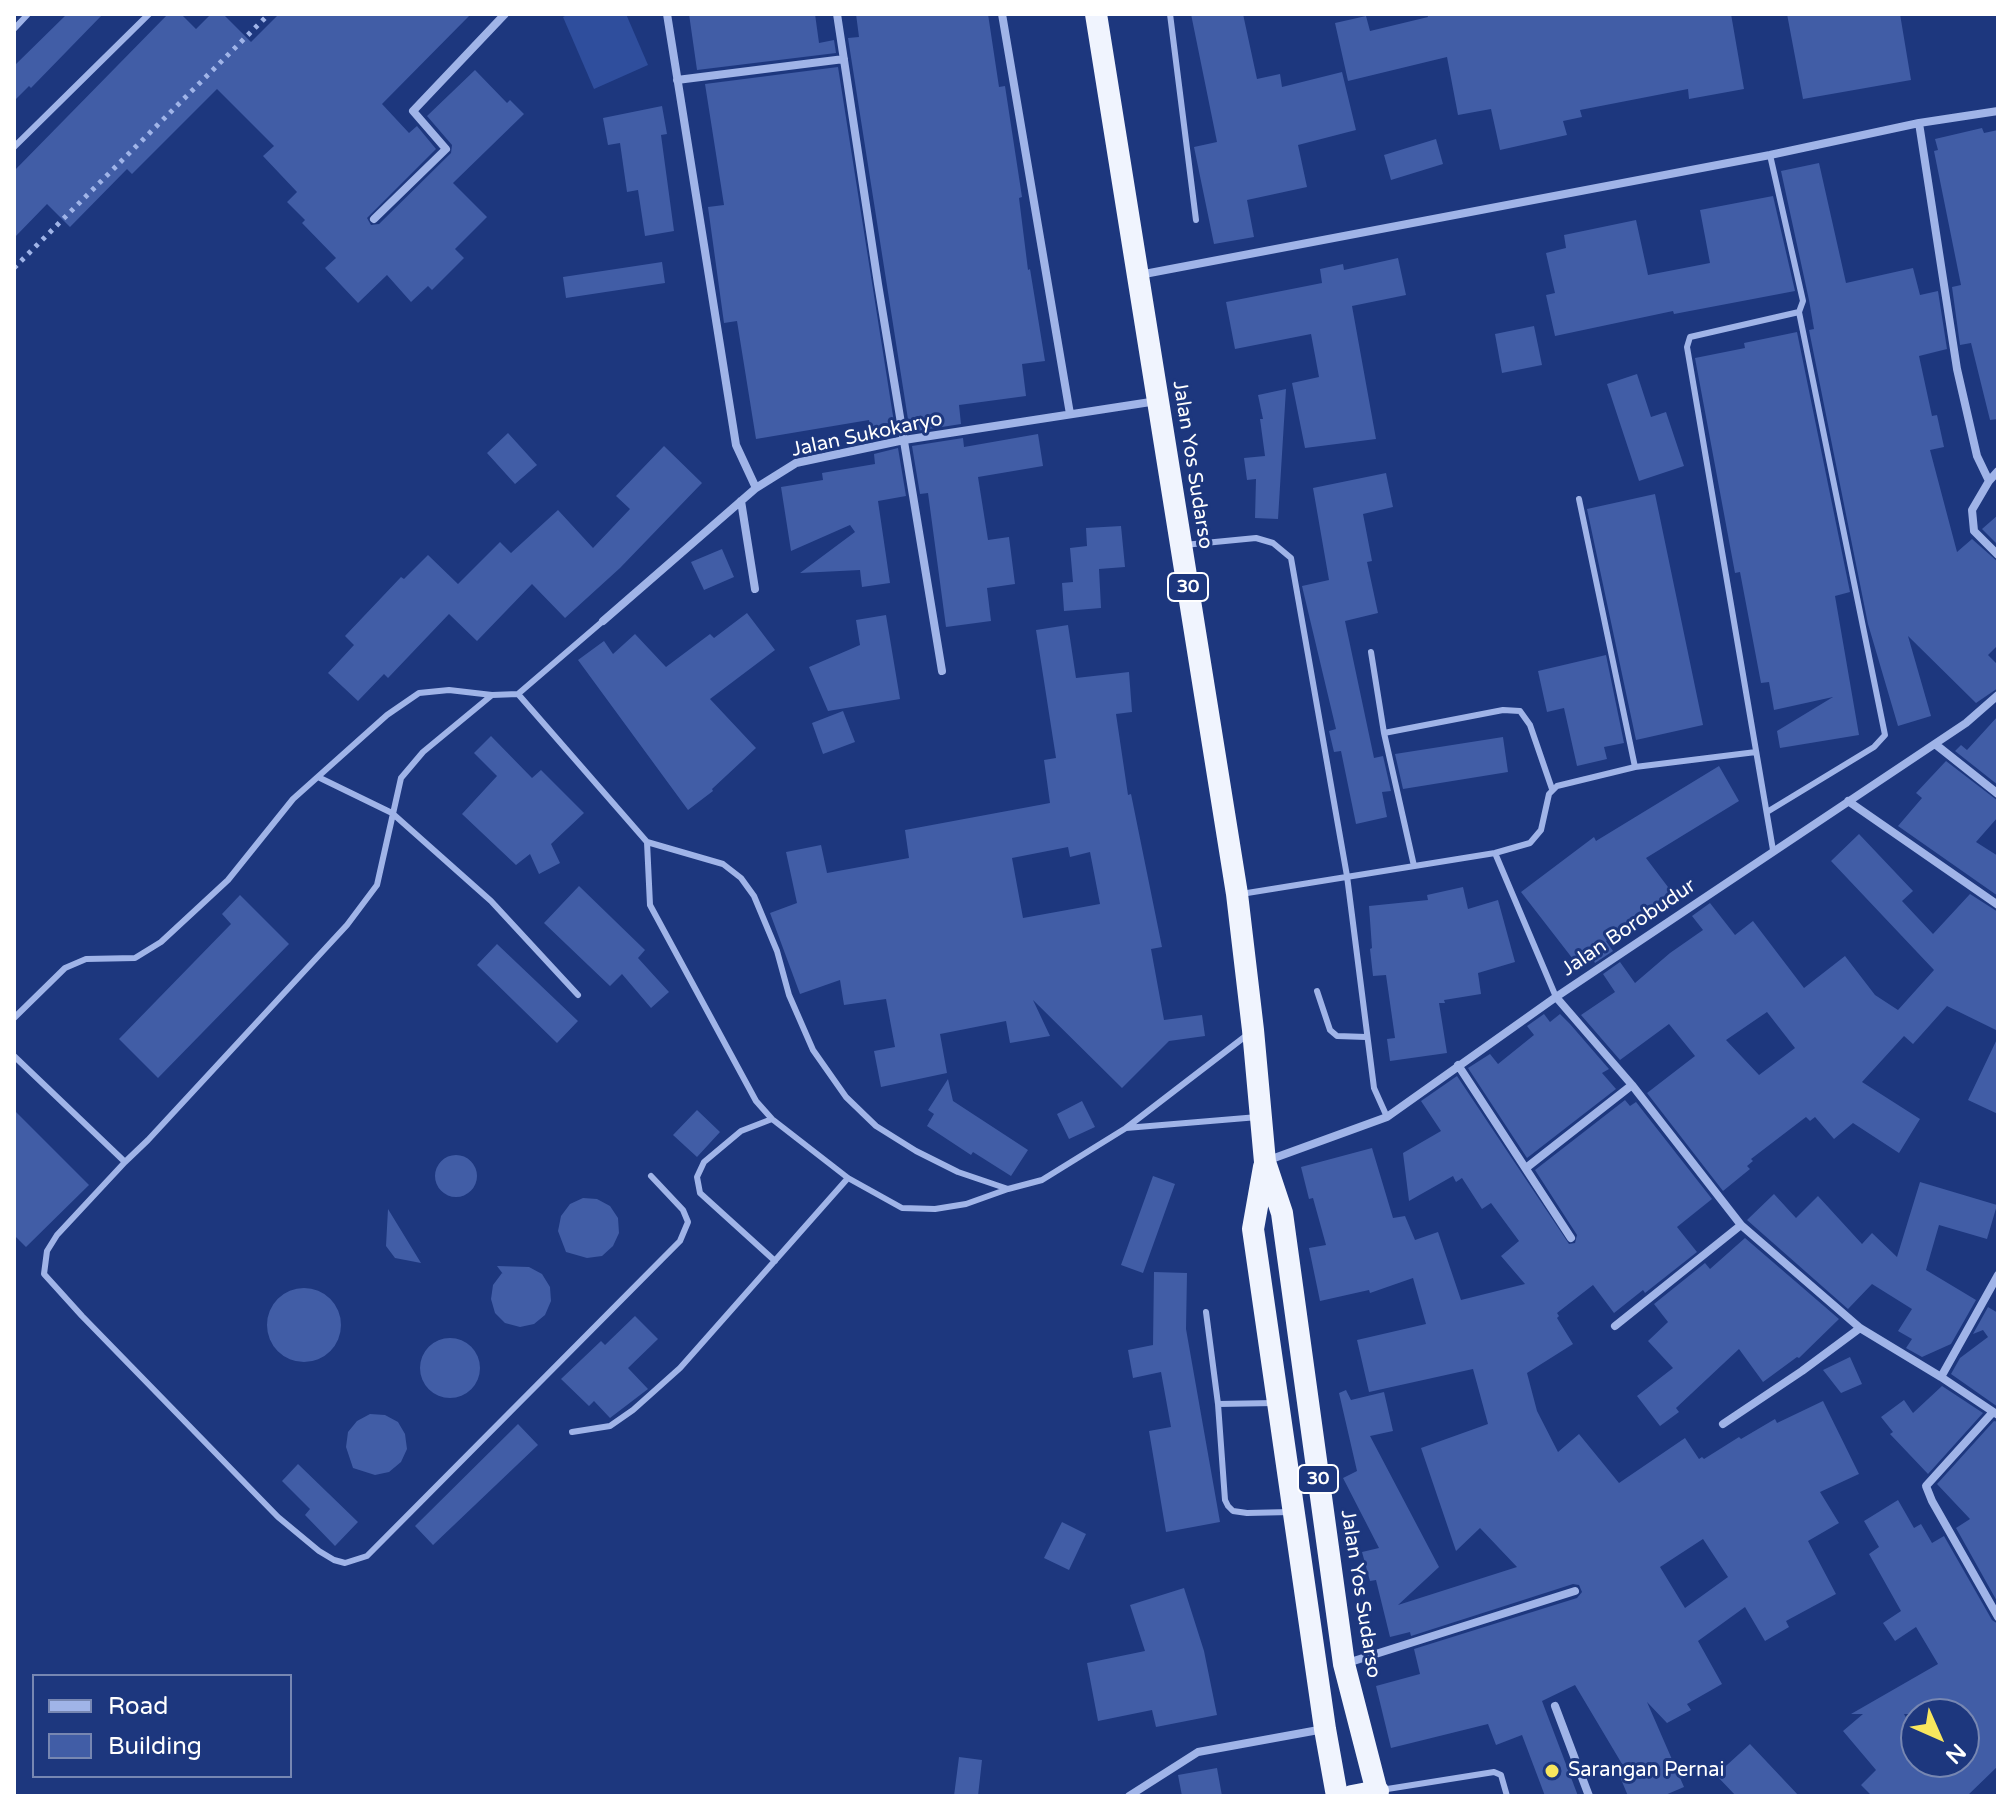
<!DOCTYPE html>
<html>
<head>
<meta charset="utf-8">
<style>
  body { margin:0 }
  #map { position:relative; width:2012px; height:1810px; overflow:hidden; background:#1d377e; font-family:"Varela Round",sans-serif }
  canvas { display:block }
  .frame { position:absolute; inset:0; border:16px solid #fff; pointer-events:none }
  .legend { position:absolute; left:32px; top:1674px; width:260px; height:104px; box-sizing:border-box; background:#1d377e; border:2px solid #7787b2; margin:0; padding:10px 14px; list-style:none; font-size:24px; color:#fff }
  .legend li { display:flex; align-items:center; gap:16px; height:40px }
  .legend b { width:40px; border:2px solid #7787b2 }
  .north { position:absolute; left:1900px; top:1698px; width:80px; height:80px; box-sizing:border-box; background:#1d377e; border:2px solid #7787b2; border-radius:50%; rotate:135deg; font-size:22px; font-weight:700; line-height:32px; text-align:center; color:#fff }
  .north::after { content:''; display:block; margin:auto; width:28px; height:36px; background:#f8e65e; clip-path:polygon(50% 0,100% 100%,50% 72%,0 100%) }
</style>
</head>
<body>
<div id="map">
<canvas width="2012" height="1810"></canvas>
<div class="frame"></div>
<ul class="legend">
<li><b style="height:10px;background:#a0b4e8"></b>Road</li>
<li><b style="height:22px;background:#415da6"></b>Building</li>
</ul>
<div class="north">N</div>
</div>
<script>
const g = document.querySelector('canvas').getContext('2d');
g.lineJoin = 'round';
function fill(path, color) { g.fillStyle = color; g.fill(path, 'evenodd'); }
const poly = rows => new Path2D(rows.map(r => 'M' + r).join(''));
function strokePath(path, color, width, dash) { g.strokeStyle = color; g.lineWidth = width; g.lineCap = dash ? 'butt' : 'round'; g.setLineDash(dash || []); g.stroke(path); }
function drawText(font, color, halo, rows, align = 'center') {
  g.font = font + ' "Varela Round",sans-serif'; g.lineWidth = 6; g.setLineDash([]); g.textBaseline = 'middle'; g.strokeStyle = halo; g.fillStyle = color; for (const [text, x, y, turn = 0] of rows) {
    g.save(); g.translate(x, y); g.rotate((+turn || 0) * Math.PI / 180); g.textAlign = isNaN(turn) ? turn : align; if (halo) g.strokeText(text, 0, 0); g.fillText(text, 0, 0); g.restore();
  }
}
const green = poly([
  [569,14,626,14,648,65,594,89,563,17]
]);
const building = poly([
  [67,14,103,14,31,88,29,86,14,101,14,66],
  [168,14,181,14,196,29,211,14,223,14,251,42,279,14,471,14,382,104,409,133,417,126,436,149,367,218,371,225,379,224,451,153,452,145,427,116,475,70,507,103,510,100,524,114,453,183,487,217,455,249,464,258,432,290,428,286,411,302,387,275,358,303,325,268,336,258,302,223,305,220,287,202,297,192,263,156,274,146,217,89,132,174,127,169,70,227,47,204,14,238,14,171],
  [689,14,815,14,819,43,834,40,836,53,697,70],
  [856,14,988,14,999,87,1005,86,1022,197,1019,198,1028,270,1030,269,1045,361,1022,364,1026,396,959,405,961,424,910,432,848,38,859,37],
  [1191,14,1243,14,1257,79,1280,74,1282,87,1342,72,1356,130,1298,145,1307,187,1247,200,1254,237,1214,244,1194,147,1217,142],
  [1427,14,1731,14,1744,89,1689,99,1688,89,1580,110,1582,117,1563,121,1567,135,1500,150,1491,109,1458,115,1447,57,1348,81,1335,23,1366,16,1370,31,1428,17],
  [1787,14,1900,14,1911,80,1803,99],
  [838,67,896,435,872,440,869,420,756,439,737,321,724,323,708,207,724,205,705,84],
  [662,106,667,134,661,135,674,231,645,236,638,190,627,192,620,143,608,145,603,118],
  [1982,128,1984,133,1998,130,1998,419,1990,420,1971,343,1960,345,1952,287,1961,285,1934,151,1938,150,1935,139],
  [1436,139,1443,164,1391,180,1384,155],
  [1819,163,1846,283,1913,268,1920,295,1938,291,1947,349,1919,356,1932,416,1937,415,1944,447,1930,450,1957,552,1972,539,1998,562,1998,645,1988,655,1998,665,1998,688,1976,703,1908,636,1931,716,1898,726,1868,624,1809,330,1814,329,1809,300,1781,171],
  [1773,196,1795,291,1674,314,1673,311,1555,336,1546,295,1555,293,1546,253,1566,248,1564,235,1636,220,1648,275,1710,263,1700,210],
  [1398,258,1406,295,1352,306,1376,439,1305,448,1292,383,1319,377,1311,334,1235,349,1226,302,1322,283,1320,269,1343,264,1344,270],
  [662,262,665,283,566,298,563,277],
  [1534,326,1542,365,1502,373,1495,334],
  [1797,332,1850,592,1835,596,1859,735,1780,748,1777,731,1833,697,1774,710,1769,682,1761,683,1740,572,1735,573,1695,358,1745,348,1744,343],
  [1637,374,1651,417,1666,412,1684,466,1639,481,1607,384],
  [1286,389,1278,519,1255,518,1256,479,1247,480,1244,458,1265,456,1260,419,1263,419,1258,395],
  [508,433,537,465,515,484,487,453],
  [1038,434,1043,466,978,477,988,540,1009,537,1015,584,987,588,991,621,946,627,928,493,920,494,912,446,963,438,964,447],
  [664,446,702,483,620,568,565,618,532,584,477,641,449,614,388,678,384,674,358,701,328,673,354,645,345,636,401,577,404,579,428,555,458,584,500,542,511,553,558,510,593,548,630,509,616,496],
  [898,448,906,496,878,501,890,583,862,587,860,570,800,573,855,532,850,525,791,551,781,487,823,480,822,473,875,464,874,454],
  [1386,473,1393,507,1363,514,1372,561,1367,562,1378,613,1345,621,1374,758,1383,756,1391,791,1382,792,1387,817,1356,824,1341,751,1334,752,1329,731,1336,729,1302,586,1329,580,1313,488],
  [1655,494,1703,725,1636,740,1587,509],
  [1998,515,1998,545,1982,529],
  [1121,526,1125,567,1099,569,1101,608,1064,611,1062,583,1073,582,1070,548,1087,546,1086,528],
  [722,549,734,577,704,590,691,562],
  [747,613,775,650,710,699,756,748,712,789,713,791,688,810,578,660,604,641,613,654,635,634,666,667,710,634,714,638],
  [886,615,900,699,828,711,809,667,860,645,856,620],
  [1068,625,1076,678,1129,672,1132,712,1116,714,1128,795,1131,794,1162,947,1151,949,1164,1020,1202,1015,1205,1036,1169,1041,1122,1088,1033,1000,1050,1036,1010,1043,1006,1021,940,1034,947,1073,881,1087,874,1051,895,1047,886,999,844,1005,840,980,800,994,770,913,797,903,786,852,821,845,827,873,909,858,905,830,1050,803,1044,760,1056,758,1036,630],
  [1068,847,1070,857,1090,852,1100,904,1023,918,1012,858],
  [1606,655,1624,743,1604,747,1607,759,1577,766,1564,708,1547,712,1538,671],
  [843,711,855,742,823,754,812,723],
  [1998,716,1998,785,1955,751,1961,745,1967,750],
  [491,736,532,778,541,770,584,813,551,844,560,863,539,874,530,854,516,865,462,814,497,776,474,753],
  [1503,737,1508,772,1403,789,1395,754],
  [1946,761,1998,801,1998,817,1976,842,1998,856,1998,896,1898,826,1922,798,1916,793],
  [1719,766,1739,801,1646,858,1671,891,1606,941,1613,951,1595,963,1589,953,1576,963,1521,892,1594,837,1596,841],
  [1859,834,1913,891,1902,901,1933,934,1970,894,1998,912,1998,1031,1947,1006,1913,1044,1904,1036,1862,1082,1920,1119,1899,1153,1853,1123,1834,1139,1815,1117,1810,1121,1806,1117,1751,1159,1753,1161,1747,1166,1750,1169,1723,1191,1647,1093,1695,1056,1669,1024,1620,1060,1581,1015,1615,992,1603,974,1620,962,1635,983,1670,953,1703,930,1692,916,1710,903,1735,935,1753,921,1804,988,1845,956,1875,995,1898,1010,1934,970,1831,861],
  [1767,1012,1795,1048,1759,1075,1726,1040],
  [579,886,645,950,638,958,669,992,651,1008,622,974,610,986,544,923],
  [1463,887,1468,909,1498,900,1515,962,1478,973,1481,994,1444,1000,1445,1003,1439,1003,1447,1053,1390,1061,1387,1039,1395,1038,1386,975,1373,976,1370,949,1372,948,1369,906,1428,900,1427,895],
  [240,895,289,944,158,1078,119,1039,231,924,222,914],
  [497,944,578,1021,557,1043,477,965],
  [1544,1014,1550,1022,1560,1014,1570,1024,1609,1069,1602,1073,1616,1089,1527,1158,1468,1068,1490,1054,1498,1064,1534,1035,1527,1026],
  [1998,1037,1998,1114,1968,1100],
  [1457,1076,1569,1244,1575,1243,1577,1235,1535,1170,1625,1100,1630,1106,1636,1102,1712,1199,1677,1227,1697,1252,1645,1293,1643,1290,1614,1313,1593,1285,1557,1313,1559,1316,1557,1318,1573,1344,1527,1373,1537,1411,1558,1452,1579,1434,1619,1483,1685,1438,1699,1459,1702,1457,1704,1459,1739,1437,1741,1439,1775,1419,1777,1423,1823,1401,1859,1474,1820,1492,1839,1523,1808,1541,1836,1594,1786,1621,1789,1627,1765,1641,1745,1607,1698,1641,1722,1684,1687,1704,1691,1710,1667,1723,1647,1702,1684,1787,1663,1796,1628,1796,1618,1772,1625,1769,1575,1685,1542,1701,1578,1796,1545,1796,1522,1735,1496,1745,1488,1724,1391,1748,1376,1686,1420,1674,1414,1649,1577,1598,1582,1592,1579,1585,1573,1584,1411,1636,1410,1632,1390,1637,1376,1580,1370,1581,1362,1552,1379,1548,1343,1478,1357,1471,1339,1393,1346,1390,1351,1400,1384,1392,1393,1431,1370,1436,1439,1567,1398,1605,1517,1567,1480,1528,1456,1551,1421,1448,1488,1424,1473,1369,1369,1392,1357,1340,1426,1324,1413,1278,1370,1293,1369,1290,1320,1301,1309,1248,1326,1245,1313,1198,1309,1199,1301,1167,1372,1148,1393,1218,1405,1216,1415,1240,1438,1232,1461,1300,1525,1284,1501,1256,1519,1241,1491,1203,1482,1209,1462,1178,1456,1182,1453,1176,1409,1201,1403,1153,1441,1131,1421,1101],
  [1703,1539,1728,1577,1685,1608,1660,1567],
  [948,1079,953,1101,1028,1150,1011,1176,973,1152,971,1155,927,1126,934,1114,928,1110],
  [1082,1101,1095,1127,1069,1139,1057,1114],
  [14,1110,89,1185,26,1247,14,1235],
  [697,1110,720,1132,697,1157,673,1135],
  '435 1176a21 21 0 1 1 42 0a21 21 0 1 1-42 0Z',
  [1153,1176,1175,1184,1143,1273,1121,1265],
  [1920,1182,1997,1205,1987,1239,1939,1225,1926,1270,1976,1300,1951,1344,1922,1357,1906,1348,1912,1339,1898,1331,1912,1309,1872,1284,1848,1309,1747,1220,1774,1194,1796,1218,1818,1196,1862,1244,1872,1233,1897,1257],
  [583,1198,597,1199,610,1206,618,1218,619,1233,613,1246,602,1256,587,1258,566,1252,558,1231,561,1216,570,1204],
  [388,1209,421,1263,395,1258,386,1246],
  [1745,1238,1839,1319,1799,1358,1797,1357,1763,1382,1739,1349,1676,1408,1679,1412,1660,1426,1637,1396,1673,1368,1648,1341,1668,1322,1654,1304,1705,1263,1710,1269],
  [497,1266,529,1267,542,1274,550,1287,551,1301,545,1315,534,1324,520,1327,505,1323,495,1313,491,1299,493,1285,502,1273,503,1274],
  [1154,1272,1187,1273,1186,1329,1220,1522,1166,1532,1149,1431,1171,1427,1161,1372,1133,1378,1128,1350,1153,1345],
  '267 1325a37 37 0 1 1 74 0a37 37 0 1 1-74 0Z',
  [1988,1307,1998,1313,1998,1407,1951,1374,1960,1358,1988,1337,1983,1330,1973,1334],
  [635,1316,658,1339,628,1368,648,1389,610,1418,594,1401,589,1406,561,1379,601,1341,605,1345],
  '420 1368a30 30 0 1 1 60 0a30 30 0 1 1-60 0Z',
  [1850,1357,1862,1384,1841,1393,1823,1370],
  [1942,1386,1983,1413,1928,1474,1890,1434,1893,1432,1881,1417,1904,1400,1913,1413],
  [370,1414,385,1415,398,1422,405,1434,407,1449,401,1462,389,1472,375,1475,353,1468,346,1447,348,1432,357,1421],
  [1994,1421,1998,1422,1998,1603,1956,1528,1970,1519,1937,1484],
  [518,1424,538,1445,433,1545,415,1526],
  [298,1464,358,1522,335,1546,305,1515,310,1509,282,1481],
  [1898,1500,1914,1528,1921,1524,1932,1543,1944,1536,1992,1620,1998,1624,1998,1766,1967,1796,1872,1796,1861,1785,1876,1770,1843,1731,1863,1714,1851,1714,1938,1664,1916,1627,1895,1641,1883,1623,1901,1611,1869,1554,1879,1547,1864,1521],
  [1904,1714,1964,1714,1964,1762,1916,1762,1916,1735],
  [1062,1522,1086,1534,1069,1570,1044,1558],
  [1184,1588,1204,1651,1217,1715,1156,1727,1152,1710,1098,1721,1087,1663,1145,1651,1130,1605],
  [1750,1744,1799,1796,1736,1796,1716,1775],
  [959,1757,982,1760,978,1796,954,1796],
  [1217,1768,1222,1796,1182,1796,1178,1775]
]);
const path = poly([
  [14,268,269,14]
]);
const service = poly([
  [1170,14,1196,220],
  [14,29,28,14],
  [14,147,149,14],
  [1770,155,1803,301,1799,312,1690,337,1687,347,1773,850],
  [1579,499,1635,767],
  [1184,545,1256,538,1273,543,1291,558,1347,876,1374,1088,1387,1117],
  [1371,652,1384,733,1414,866],
  [518,694,603,621],
  [1384,733,1503,710,1520,711,1530,725,1552,789],
  [318,777,392,813,491,901,578,995],
  [1767,812,1874,747,1885,735,1799,312],
  [647,842,650,905,756,1101,772,1119,848,1178,902,1208,935,1209,966,1204,1008,1189],
  [1495,853,1556,997],
  [1241,894,1495,853,1530,843,1541,830,1549,794,1557,786,1635,767,1756,752],
  [1317,991,1330,1030,1337,1036,1366,1037],
  [14,1018,65,968,86,959,135,958,161,942,228,880,293,799,387,715,419,693,449,690,492,695],
  [14,1056,125,1162,148,1140,347,925,377,885,401,778,423,752,492,695,518,694,647,842,723,864,741,878,754,896,777,951,789,995,813,1050,846,1097,876,1126,916,1151,958,1172,1008,1189,1042,1180,1126,1128,1247,1035],
  [772,1119,741,1131,704,1162,697,1177,700,1193,775,1261],
  [1126,1128,1258,1117],
  [125,1162,57,1235,47,1251,44,1274,82,1316,278,1517,319,1551,334,1560,345,1563,367,1556,680,1241,688,1222,683,1210,651,1176],
  [1206,1312,1218,1404,1275,1403],
  [1218,1404,1225,1500,1228,1506,1233,1511,1247,1513,1290,1512],
  [572,1432,610,1426,633,1410,680,1368,848,1178],
  [1381,1790,1494,1772,1501,1775,1507,1796]
]);
const minor = poly([
  [667,14,736,445,756,488],
  [837,14,878,284,942,671],
  [1002,14,1070,414],
  [677,80,844,59],
  [1919,123,1957,369,1977,456,1989,481,1998,471],
  [374,219,446,149,413,111,505,14],
  [1139,275,1770,155,1919,123,1998,111],
  [1989,481,1972,510,1974,531,1998,555],
  [741,501,755,589],
  [603,621,756,488,796,463,904,440,1157,401],
  [1935,744,1998,794],
  [1848,801,1998,905],
  [1556,997,1632,1085,1741,1225,1860,1328,1941,1377,1998,1415],
  [1458,1065,1571,1238],
  [1266,1161,1387,1117,1556,997,1966,723,1998,695],
  [1526,1168,1632,1085],
  [1615,1326,1741,1225],
  [1941,1377,1998,1275],
  [1993,1412,1926,1486,1932,1501,1998,1617],
  [1723,1424,1802,1371,1860,1328],
  [1344,1664,1575,1591],
  [1555,1706,1589,1796],
  [1129,1796,1198,1752,1324,1729]
]);
const trunk = poly([
  [1096,14,1237,894,1253,1030,1265,1162,1282,1213,1344,1664,1378,1796],
  [1264,1167,1253,1229,1325,1729,1337,1796],
  [1352,1796,1378,1791]
]);
const markers = [
  [1552,1771,8,"#f8e65e"]
];
const shields = [
  [1188,587,40],
  [1318,1479,40]
];
const shieldNames = [
  ["30",1188,587],
  ["30",1318,1479]
];
const streetNames = [
  ["Jalan Sukokaryo",867,435,-12],
  ["Jalan Yos Sudarso",1192,465,81],
  ["Jalan Borobudur",1629,928,-34],
  ["Jalan Yos Sudarso",1360,1594,81]
];
const poiNames = [
  ["Sarangan Pernai",1568,1771]
];
fill(green, '#2f4e9d');
fill(building, '#415da6');
strokePath(path, '#a0b4e8', 5, [4, 6]);
strokePath(service, '#a0b4e8', 6);
strokePath(minor, '#a0b4e8', 8);
strokePath(trunk, '#f0f4fe', 22);
for (const [x, y, r, color] of markers) { const dot = new Path2D(); dot.arc(x, y, r, 0, 2 * Math.PI); g.fillStyle = color; g.fill(dot); strokePath(dot, '#1d377e', 3); }
for (const [x, y, w] of shields) { const box = new Path2D(); box.roundRect(x - w / 2, y - 14, w, 28, 6); g.fillStyle = '#1d377e'; g.fill(box); strokePath(box, '#fff', 2); }
drawText('bold 18px', '#fff', null, shieldNames);
drawText('20px', '#fff', '#1d377e', streetNames);
drawText('20px', '#fff', '#1d377e', poiNames, 'left');
</script>
</body>
</html>
